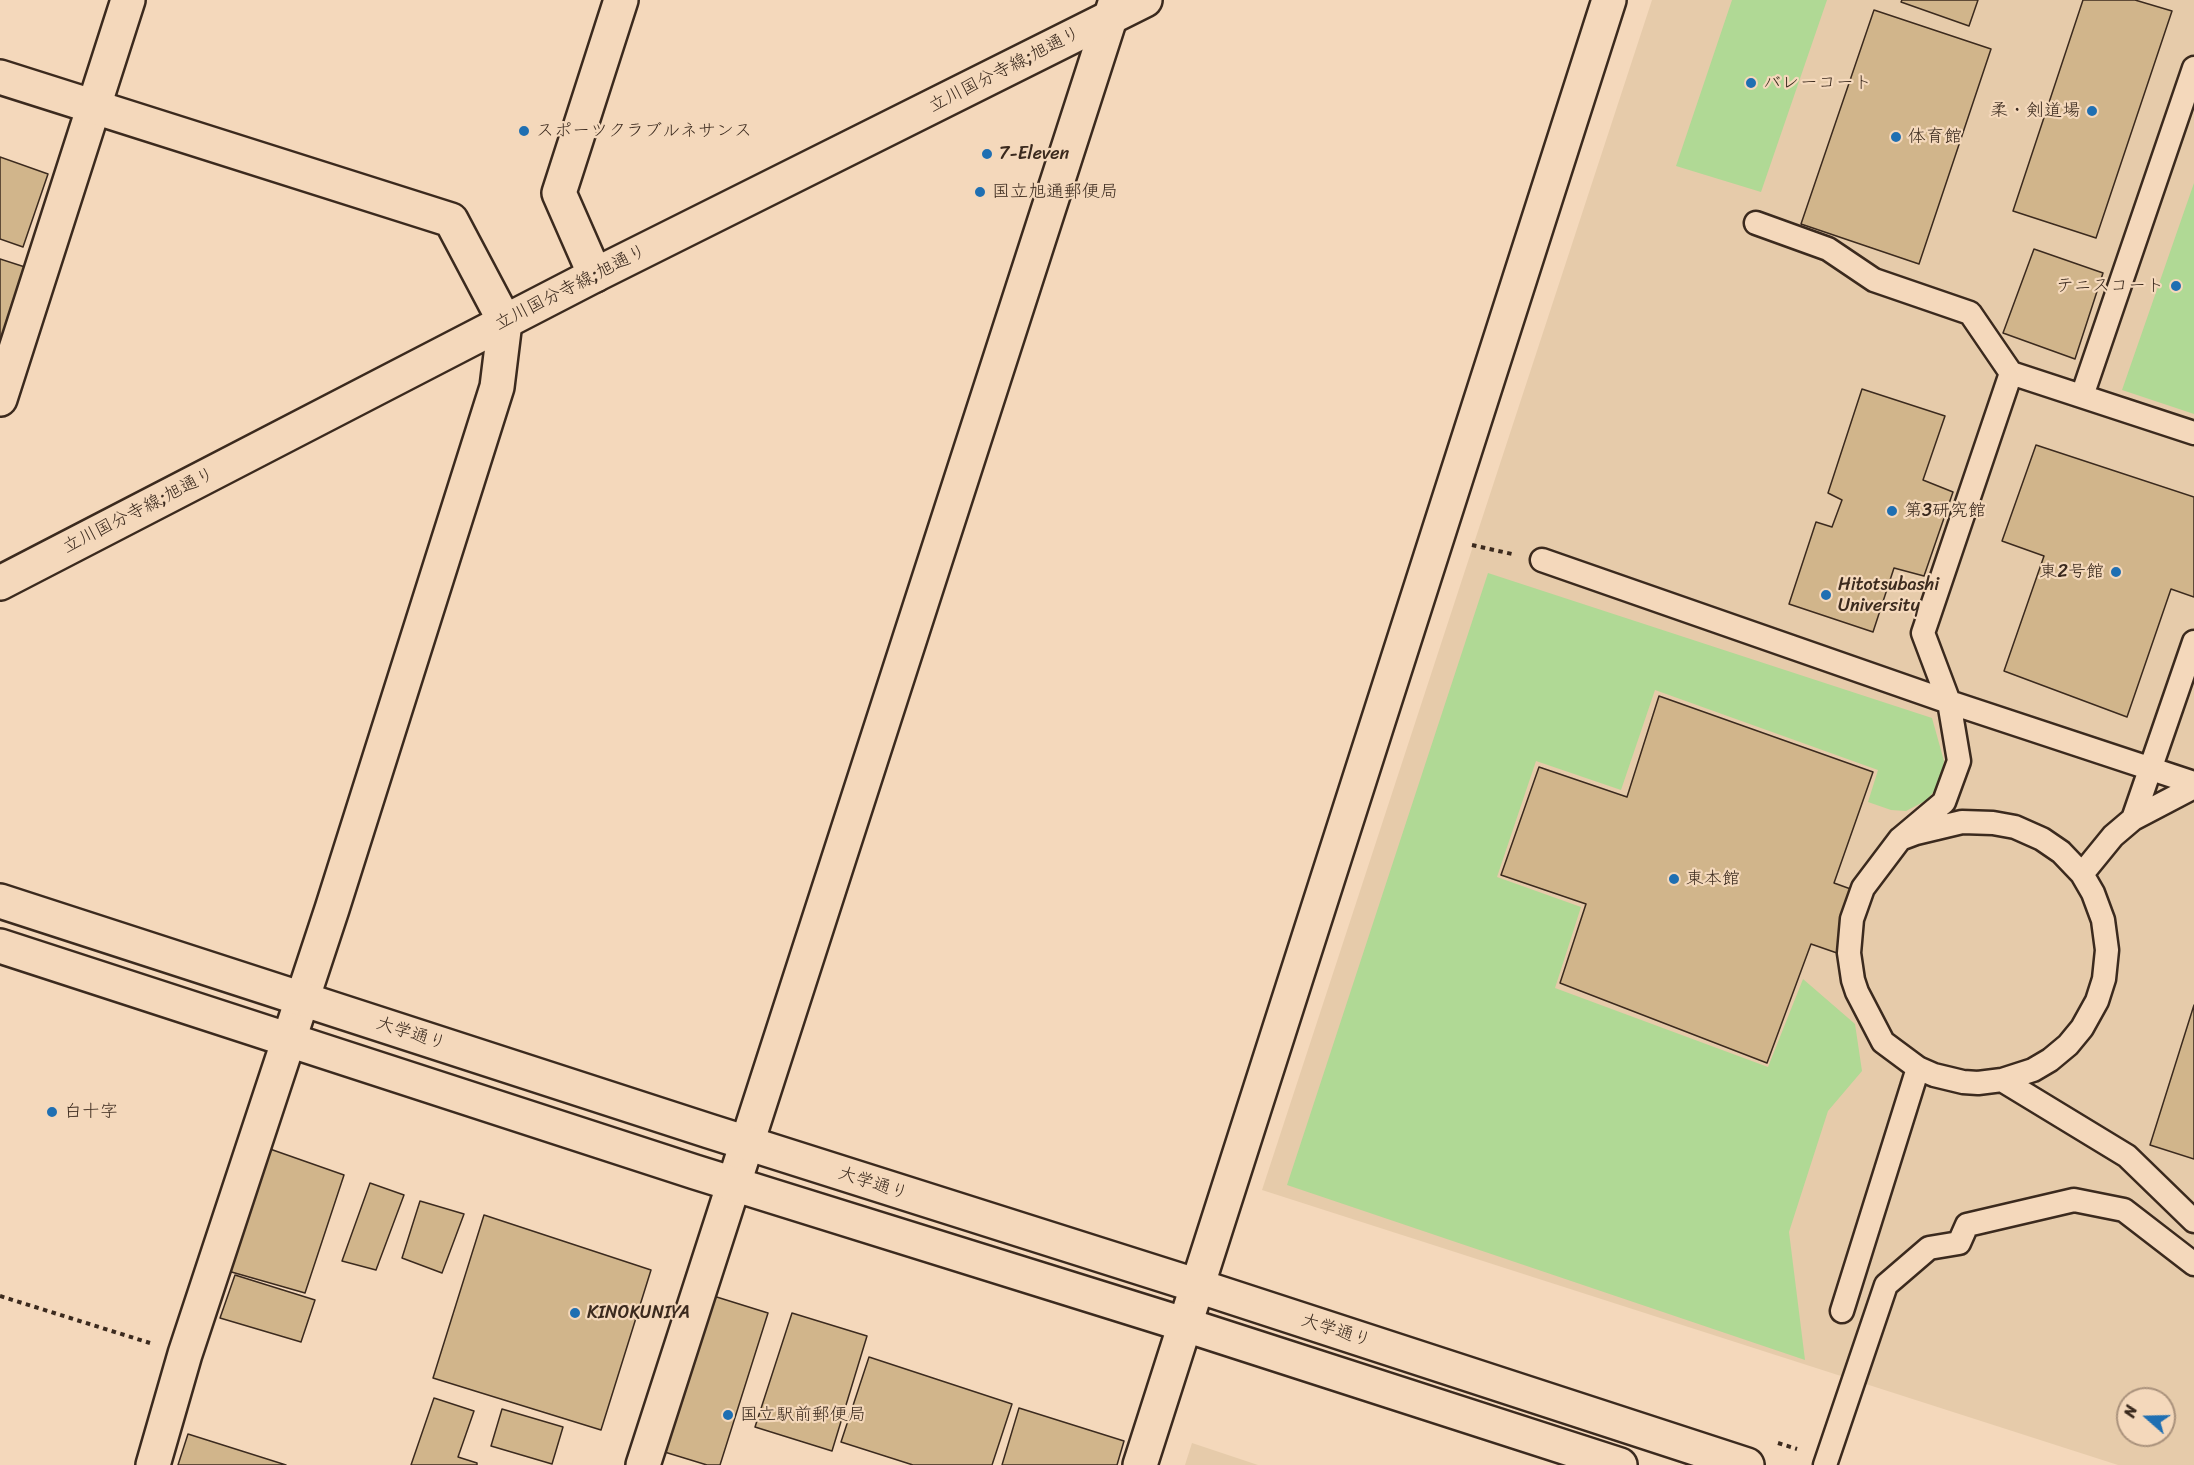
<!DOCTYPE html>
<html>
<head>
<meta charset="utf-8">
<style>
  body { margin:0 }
  #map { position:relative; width:2194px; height:1465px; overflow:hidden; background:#f4d8bb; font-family:Sriracha,sans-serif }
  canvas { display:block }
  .north { position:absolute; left:2116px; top:1387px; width:60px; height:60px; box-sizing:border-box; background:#f4d8bb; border:2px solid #aa927c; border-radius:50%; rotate:290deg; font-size:16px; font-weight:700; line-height:24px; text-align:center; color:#3b2a1e }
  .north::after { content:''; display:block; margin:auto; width:21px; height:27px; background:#1f6fb2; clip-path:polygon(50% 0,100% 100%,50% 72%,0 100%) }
</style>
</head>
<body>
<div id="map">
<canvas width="2194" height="1465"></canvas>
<div class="north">N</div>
</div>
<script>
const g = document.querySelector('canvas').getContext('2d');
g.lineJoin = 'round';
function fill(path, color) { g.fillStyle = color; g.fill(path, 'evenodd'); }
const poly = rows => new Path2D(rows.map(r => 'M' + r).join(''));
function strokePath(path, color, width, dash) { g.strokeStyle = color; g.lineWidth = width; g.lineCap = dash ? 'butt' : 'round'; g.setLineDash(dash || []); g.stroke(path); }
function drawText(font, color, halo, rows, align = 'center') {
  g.font = font + ' Sriracha,"Klee One",sans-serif'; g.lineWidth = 4.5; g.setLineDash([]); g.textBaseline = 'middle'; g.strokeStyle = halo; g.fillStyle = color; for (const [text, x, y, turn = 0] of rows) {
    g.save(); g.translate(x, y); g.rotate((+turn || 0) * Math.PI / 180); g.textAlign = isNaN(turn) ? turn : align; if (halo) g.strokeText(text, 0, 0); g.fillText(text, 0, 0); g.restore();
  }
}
const built = poly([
  [1652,0,2194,0,2194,1465,2118,1465,1262,1190],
  [2128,1399,2164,1399,2164,1435,2128,1435],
  [1192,1443,1258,1465,1185,1465]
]);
const green = poly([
  [1732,0,1827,0,1761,192,1676,166],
  [2194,183,2194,414,2122,390],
  [1488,573,1932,718,1944,761,1939,785,1927,800,1906,811,1891,810,1868,802,1878,770,1655,690,1621,790,1536,761,1497,877,1581,907,1555,988,1768,1067,1803,979,1855,1024,1862,1071,1828,1111,1789,1232,1805,1360,1287,1185]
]);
const building = poly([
  [1902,0,1978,0,1969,26,1901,2,1902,0],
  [2083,0,2135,0,2172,11,2096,238,2013,211,2083,0],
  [1874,10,1991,49,1919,264,1801,224,1874,10],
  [0,157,48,174,23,247,0,239,0,157],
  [2034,249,2103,273,2075,359,2003,333,2034,249],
  [0,259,28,268,0,350,0,259],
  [1862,389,1945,416,1923,480,1953,492,1924,576,1894,568,1873,632,1789,604,1816,522,1832,527,1842,500,1828,493,1862,389],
  [2036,445,2194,497,2194,597,2171,589,2127,717,2004,671,2044,556,2002,541,2036,445],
  [1659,696,1873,772,1834,883,1859,892,1837,953,1811,944,1767,1063,1560,983,1586,904,1501,875,1539,767,1627,797,1659,696],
  [2194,1005,2194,1159,2150,1145,2194,1005],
  [270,1149,344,1175,305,1293,228,1271,270,1149],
  [370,1183,404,1195,376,1270,342,1261,370,1183],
  [420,1201,464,1214,442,1273,402,1258,420,1201],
  [484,1215,651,1270,601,1430,433,1378,484,1215],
  [235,1275,315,1300,301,1342,220,1318,235,1275],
  [707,1294,768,1313,720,1465,707,1465,658,1450,707,1294],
  [792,1313,867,1336,832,1451,755,1427,792,1313],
  [869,1357,1012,1404,992,1465,913,1465,841,1442,869,1357],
  [434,1398,474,1411,458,1457,477,1463,477,1465,411,1465,434,1398],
  [1019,1408,1124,1441,1117,1465,1002,1465,1019,1408],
  [502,1409,563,1427,552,1464,491,1446,502,1409],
  [188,1434,286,1465,178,1465,188,1434]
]);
const path = poly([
  [1472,545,1512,554],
  [0,1296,150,1343],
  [1778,1443,1797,1449]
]);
const service = poly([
  [1756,223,1828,249,1874,280,1970,313,2011,373,2194,433],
  [2082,396,2194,68],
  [1542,560,1949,702,2194,783],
  [2133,819,2194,787],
  [1900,839,1916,833,1962,822,1993,823,2015,827,2042,839,2061,852,2082,874,2093,893,2103,920,2107,950,2104,979,2097,1001,2082,1028,2068,1045,2050,1060,2033,1070,2002,1080,1978,1083,1963,1082,1934,1075,1918,1068,1883,1042,1857,992,1853,980,1849,953,1852,919,1863,888,1900,839,1944,802,1959,761,1949,702,1923,633,2011,373],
  [2082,874,2113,836,2133,819,2194,642],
  [2002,1080,2127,1156,2194,1221],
  [1842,1311,1918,1068],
  [1825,1465,1886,1285,1929,1248,1959,1243,1967,1225,2074,1200,2124,1210,2194,1264]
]);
const minor = poly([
  [595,275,559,193,621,0],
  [0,399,128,0],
  [153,1465,185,1354,332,909,497,387,505,322],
  [643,1465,1116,0],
  [1140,1465,1609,0]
]);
const tertiary = poly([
  [0,77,451,220,505,322]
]);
const secondary = poly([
  [0,583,595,275,1145,0],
  [0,901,709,1131,1198,1286,1747,1465],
  [0,946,695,1172,1186,1325,1620,1465]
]);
const markers = [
  [1751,83,6,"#1f6fb2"],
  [2092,111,6,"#1f6fb2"],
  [524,131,6,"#1f6fb2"],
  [1896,137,6,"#1f6fb2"],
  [987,154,6,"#1f6fb2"],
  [980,192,6,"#1f6fb2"],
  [2176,286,6,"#1f6fb2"],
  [1892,511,6,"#1f6fb2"],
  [2116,572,6,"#1f6fb2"],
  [1826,595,6,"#1f6fb2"],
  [1674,879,6,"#1f6fb2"],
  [52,1112,6,"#1f6fb2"],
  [575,1313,6,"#1f6fb2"],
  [728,1415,6,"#1f6fb2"]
];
const streetNames = [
  ["立川国分寺線;旭通り",1005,70,-27],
  ["立川国分寺線;旭通り",571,288,-27],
  ["立川国分寺線;旭通り",139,511,-27],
  ["大学通り",411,1034,18],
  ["大学通り",873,1184,18],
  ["大学通り",1336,1331,18]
];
const poiNames = [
  ["バレーコート",1763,83],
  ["柔・剣道場",2080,111,"right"],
  ["スポーツクラブルネサンス",536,131],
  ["体育館",1908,137],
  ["7-Eleven",999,154],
  ["国立旭通郵便局",992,192],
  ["テニスコート",2164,286,"right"],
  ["第3研究館",1904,511],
  ["東2号館",2104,572,"right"],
  ["Hitotsubashi",1838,585],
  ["University",1838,606],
  ["東本館",1686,879],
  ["白十字",64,1112],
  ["KINOKUNIYA",587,1313],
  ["国立駅前郵便局",740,1415]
];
fill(built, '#e6cbaa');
fill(green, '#b0d995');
fill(building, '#d1b58b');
strokePath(building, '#3b2a1e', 1.5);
strokePath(service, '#3b2a1e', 27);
strokePath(minor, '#3b2a1e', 38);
strokePath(tertiary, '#3b2a1e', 38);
strokePath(secondary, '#3b2a1e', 38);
strokePath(path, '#3b2a1e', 4, [4.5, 4.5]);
strokePath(service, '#f4d8bb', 22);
strokePath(minor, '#f4d8bb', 33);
strokePath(tertiary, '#f4d8bb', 33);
strokePath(secondary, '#f4d8bb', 33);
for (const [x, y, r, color] of markers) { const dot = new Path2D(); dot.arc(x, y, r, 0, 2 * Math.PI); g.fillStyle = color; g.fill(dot); strokePath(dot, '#f4d8bb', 2); }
drawText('18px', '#3b2a1e', '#f4d8bb', streetNames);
drawText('18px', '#3b2a1e', '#f4d8bb', poiNames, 'left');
</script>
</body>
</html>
